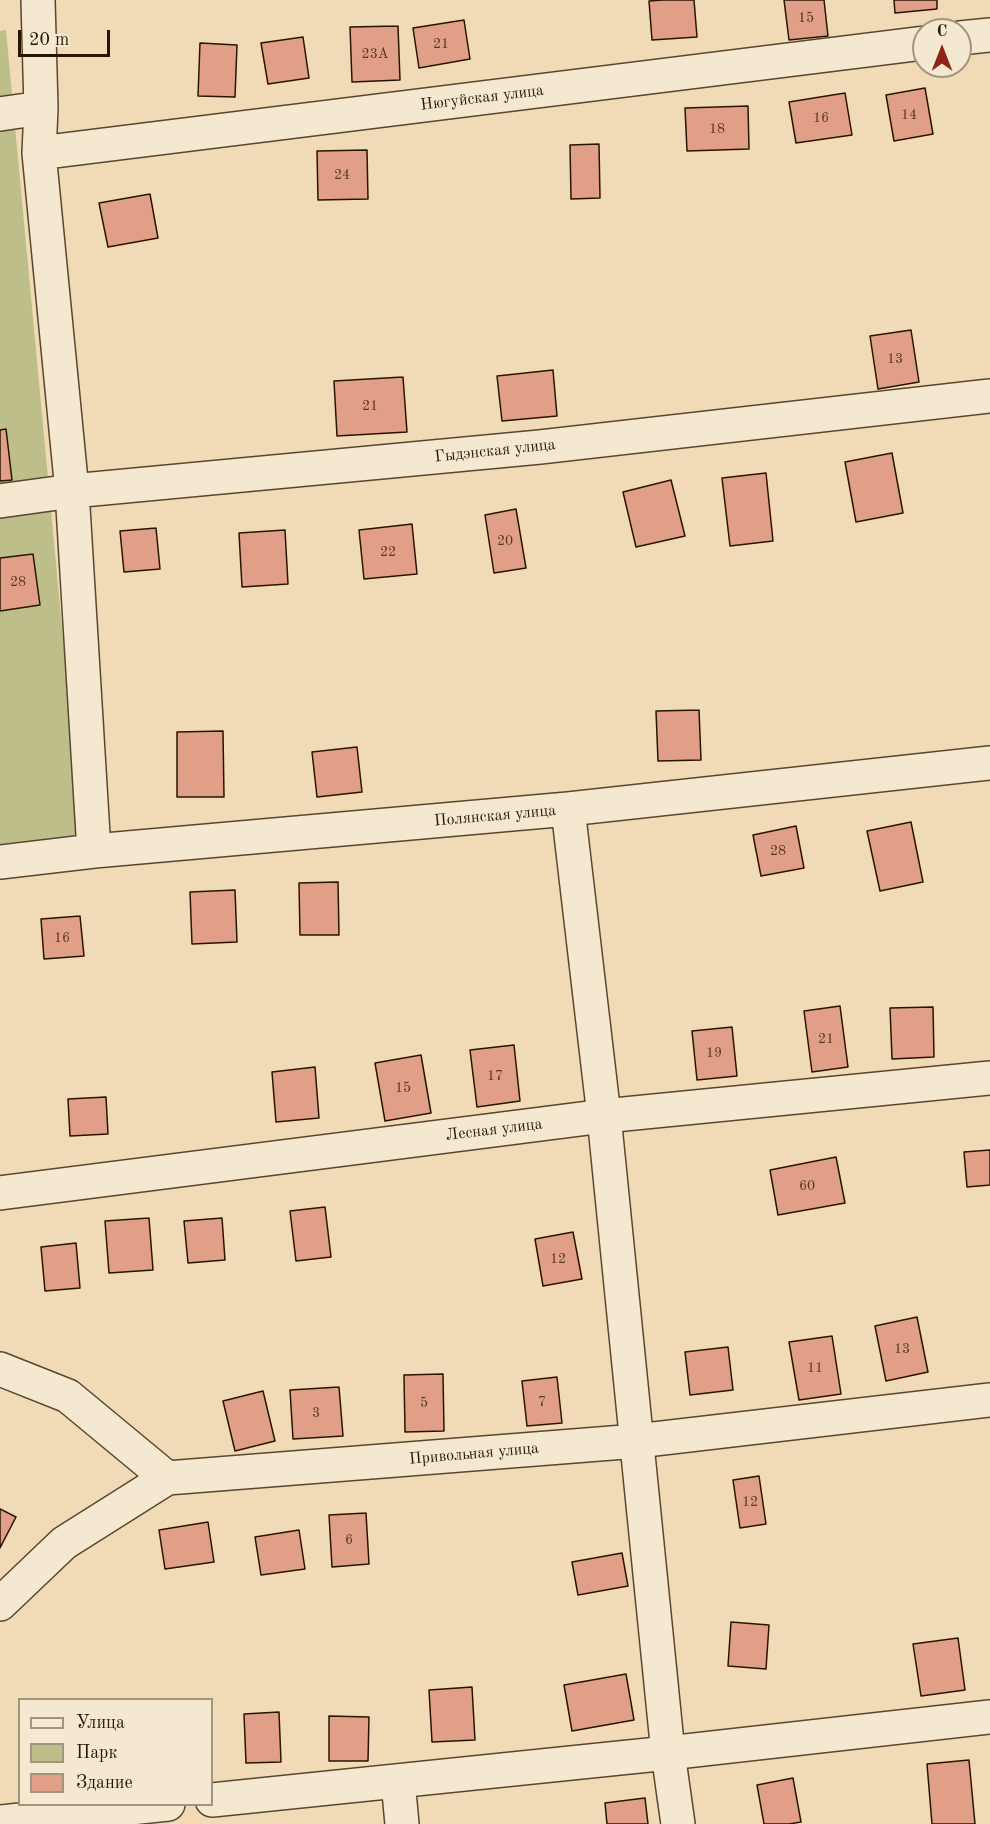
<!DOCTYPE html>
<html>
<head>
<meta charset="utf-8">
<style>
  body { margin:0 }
  #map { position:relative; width:990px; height:1824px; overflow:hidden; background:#f0dbb6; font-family:"Old Standard TT",serif }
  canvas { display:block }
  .legend { position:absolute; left:18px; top:1698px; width:195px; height:108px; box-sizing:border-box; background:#f5e8d0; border:2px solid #a3947d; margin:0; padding:8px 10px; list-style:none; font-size:18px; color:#281500 }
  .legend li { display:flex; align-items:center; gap:12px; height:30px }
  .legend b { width:30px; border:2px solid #a3947d }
  .north { position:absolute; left:912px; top:18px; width:60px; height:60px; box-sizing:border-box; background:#f5e8d0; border:2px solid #a3947d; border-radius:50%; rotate:0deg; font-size:16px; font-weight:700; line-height:24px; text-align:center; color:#281500 }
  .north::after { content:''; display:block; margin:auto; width:21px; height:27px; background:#8f2418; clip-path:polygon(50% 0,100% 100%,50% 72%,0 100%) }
  .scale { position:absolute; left:18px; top:30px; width:92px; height:27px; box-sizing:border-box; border:3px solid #281500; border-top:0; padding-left:8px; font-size:18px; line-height:21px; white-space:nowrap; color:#281500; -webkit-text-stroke:4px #f5e8d0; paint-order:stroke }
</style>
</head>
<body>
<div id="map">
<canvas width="990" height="1824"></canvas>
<ul class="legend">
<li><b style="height:8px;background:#f5e8d0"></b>Улица</li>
<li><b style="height:16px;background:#bebe8a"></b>Парк</li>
<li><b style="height:16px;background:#e29f88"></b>Здание</li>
</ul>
<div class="north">С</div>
<div class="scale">20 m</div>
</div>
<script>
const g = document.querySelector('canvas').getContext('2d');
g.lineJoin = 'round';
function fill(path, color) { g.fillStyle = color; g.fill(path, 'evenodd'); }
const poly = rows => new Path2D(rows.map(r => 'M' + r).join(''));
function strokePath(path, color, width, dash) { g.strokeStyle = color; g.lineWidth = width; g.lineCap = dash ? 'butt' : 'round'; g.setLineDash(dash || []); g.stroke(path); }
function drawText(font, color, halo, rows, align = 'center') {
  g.font = font + ' "Old Standard TT",serif'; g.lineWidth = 6; g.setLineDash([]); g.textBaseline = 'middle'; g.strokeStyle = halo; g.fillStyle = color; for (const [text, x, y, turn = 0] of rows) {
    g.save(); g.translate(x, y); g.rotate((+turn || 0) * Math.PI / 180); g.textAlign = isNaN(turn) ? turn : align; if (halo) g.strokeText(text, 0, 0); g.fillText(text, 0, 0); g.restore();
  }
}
const green = poly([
  [6,30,82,841,0,851,0,31]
]);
const building = poly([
  [663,0,694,0,697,37,652,40,649,1,663,0],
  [784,0,824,0,828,36,789,40,784,0],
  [894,0,937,0,937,9,895,13,894,0],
  [464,20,470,59,419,68,413,28,464,20],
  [398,26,400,80,352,82,350,27,398,26],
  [303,37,309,78,268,84,261,43,303,37],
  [200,43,237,45,235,97,198,96,200,43],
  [925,88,933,134,894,141,886,95,925,88],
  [845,93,852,135,796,143,789,102,845,93],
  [748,106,749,149,687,151,685,108,748,106],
  [599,144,600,198,571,199,570,145,599,144],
  [367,150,368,199,318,200,317,151,367,150],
  [150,194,158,238,108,247,99,203,150,194],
  [911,330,919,382,878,389,870,336,911,330],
  [553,370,557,416,502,421,497,376,553,370],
  [403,377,407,432,337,436,334,381,403,377],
  [6,429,12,480,0,481,0,430,6,429],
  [892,453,903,513,856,522,845,462,892,453],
  [766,473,773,541,730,546,722,478,766,473],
  [671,480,685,536,636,547,623,492,671,480],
  [516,509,526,568,494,573,485,515,516,509],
  [412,524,417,574,364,579,359,530,412,524],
  [156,528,160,569,124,572,120,531,156,528],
  [285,530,288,584,242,587,239,533,285,530],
  [33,554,40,605,0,611,0,558,33,554],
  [699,710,701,760,658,761,656,711,699,710],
  [223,731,224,797,177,797,177,732,223,731],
  [357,747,362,792,317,797,312,752,357,747],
  [911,822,923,882,880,891,867,831,911,822],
  [796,826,804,868,761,876,753,835,796,826],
  [338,882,339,935,300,935,299,883,338,882],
  [235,890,237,942,192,944,190,892,235,890],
  [80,916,84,956,44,959,41,919,80,916],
  [840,1006,848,1067,812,1072,804,1011,840,1006],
  [933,1007,934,1057,892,1059,890,1008,933,1007],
  [732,1027,737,1076,697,1080,692,1031,732,1027],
  [514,1045,520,1101,477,1107,470,1050,514,1045],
  [421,1055,431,1113,385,1121,375,1063,421,1055],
  [315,1067,319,1118,276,1122,272,1072,315,1067],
  [106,1097,108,1134,70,1136,68,1099,106,1097],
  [990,1150,990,1185,967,1187,964,1152,990,1150],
  [836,1157,845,1203,778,1215,770,1170,836,1157],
  [325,1207,331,1257,296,1261,290,1211,325,1207],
  [149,1218,153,1270,109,1273,105,1221,149,1218],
  [222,1218,225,1260,188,1263,184,1221,222,1218],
  [573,1232,582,1279,543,1286,535,1239,573,1232],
  [76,1243,80,1288,45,1291,41,1247,76,1243],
  [917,1317,928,1372,886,1381,875,1326,917,1317],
  [832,1336,841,1394,799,1400,789,1342,832,1336],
  [728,1347,733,1390,690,1395,685,1352,728,1347],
  [443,1374,444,1431,405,1432,404,1375,443,1374],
  [557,1377,562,1423,527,1426,522,1381,557,1377],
  [339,1387,343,1436,293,1439,290,1390,339,1387],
  [263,1391,275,1441,235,1451,223,1401,263,1391],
  [759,1476,766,1524,740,1528,733,1480,759,1476],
  [0,1509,16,1517,0,1548,0,1509],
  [366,1513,369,1564,332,1567,329,1515,366,1513],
  [208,1522,214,1562,165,1569,159,1530,208,1522],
  [299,1530,305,1569,261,1575,255,1537,299,1530],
  [622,1553,628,1586,578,1595,572,1562,622,1553],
  [731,1622,769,1625,766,1669,728,1666,731,1622],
  [958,1638,965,1690,921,1696,913,1644,958,1638],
  [626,1674,634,1720,572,1731,564,1685,626,1674],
  [472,1687,475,1740,432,1742,429,1690,472,1687],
  [279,1712,281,1762,246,1763,244,1714,279,1712],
  [329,1716,369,1717,368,1761,329,1761,329,1716],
  [969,1760,975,1824,932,1824,927,1764,969,1760],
  [793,1778,801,1822,789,1824,764,1824,757,1785,793,1778],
  [645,1798,648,1824,607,1824,605,1803,645,1798]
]);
const street = poly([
  [38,0,41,108,39,153,72,491,94,851],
  [960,38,990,35],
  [0,114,41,108],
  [39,153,924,43],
  [0,501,72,491,540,447,990,396],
  [568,809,604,1116,668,1753,678,1824],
  [0,862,94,851,568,809,990,763],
  [0,1193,604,1116,990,1078],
  [0,1369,68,1396,167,1478],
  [0,1604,64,1543,167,1478,637,1441,990,1400],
  [398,1781,402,1824],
  [212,1800,668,1753,990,1717],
  [0,1822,168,1804]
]);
const numberNames = [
  ["15",806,18],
  ["21",441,44],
  ["23А",375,54],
  ["14",909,115],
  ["16",821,118],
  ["18",717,129],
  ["24",342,175],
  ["13",895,359],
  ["21",370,406],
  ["20",505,541],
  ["22",388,552],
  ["28",18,582],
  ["28",778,851],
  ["16",62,938],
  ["21",826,1039],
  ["19",714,1053],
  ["17",495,1076],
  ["15",403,1088],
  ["60",807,1186],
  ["12",558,1259],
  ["13",902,1349],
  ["11",815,1368],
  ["7",542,1402],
  ["5",424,1403],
  ["3",316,1413],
  ["12",750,1502],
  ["6",349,1540]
];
const streetNames = [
  ["Нюгуйская улица",482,98,-7],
  ["Гыдэнская улица",495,451,-6],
  ["Полянская улица",495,816,-5],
  ["Лесная улица",494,1130,-7],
  ["Привольная улица",474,1454,-5]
];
fill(green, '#bebe8a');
fill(building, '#e29f88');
strokePath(building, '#281500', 1.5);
strokePath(street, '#5a462e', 36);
strokePath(street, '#f5e8d0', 33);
drawText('14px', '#563822', null, numberNames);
drawText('16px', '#281500', '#f5e8d0', streetNames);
</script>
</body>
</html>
